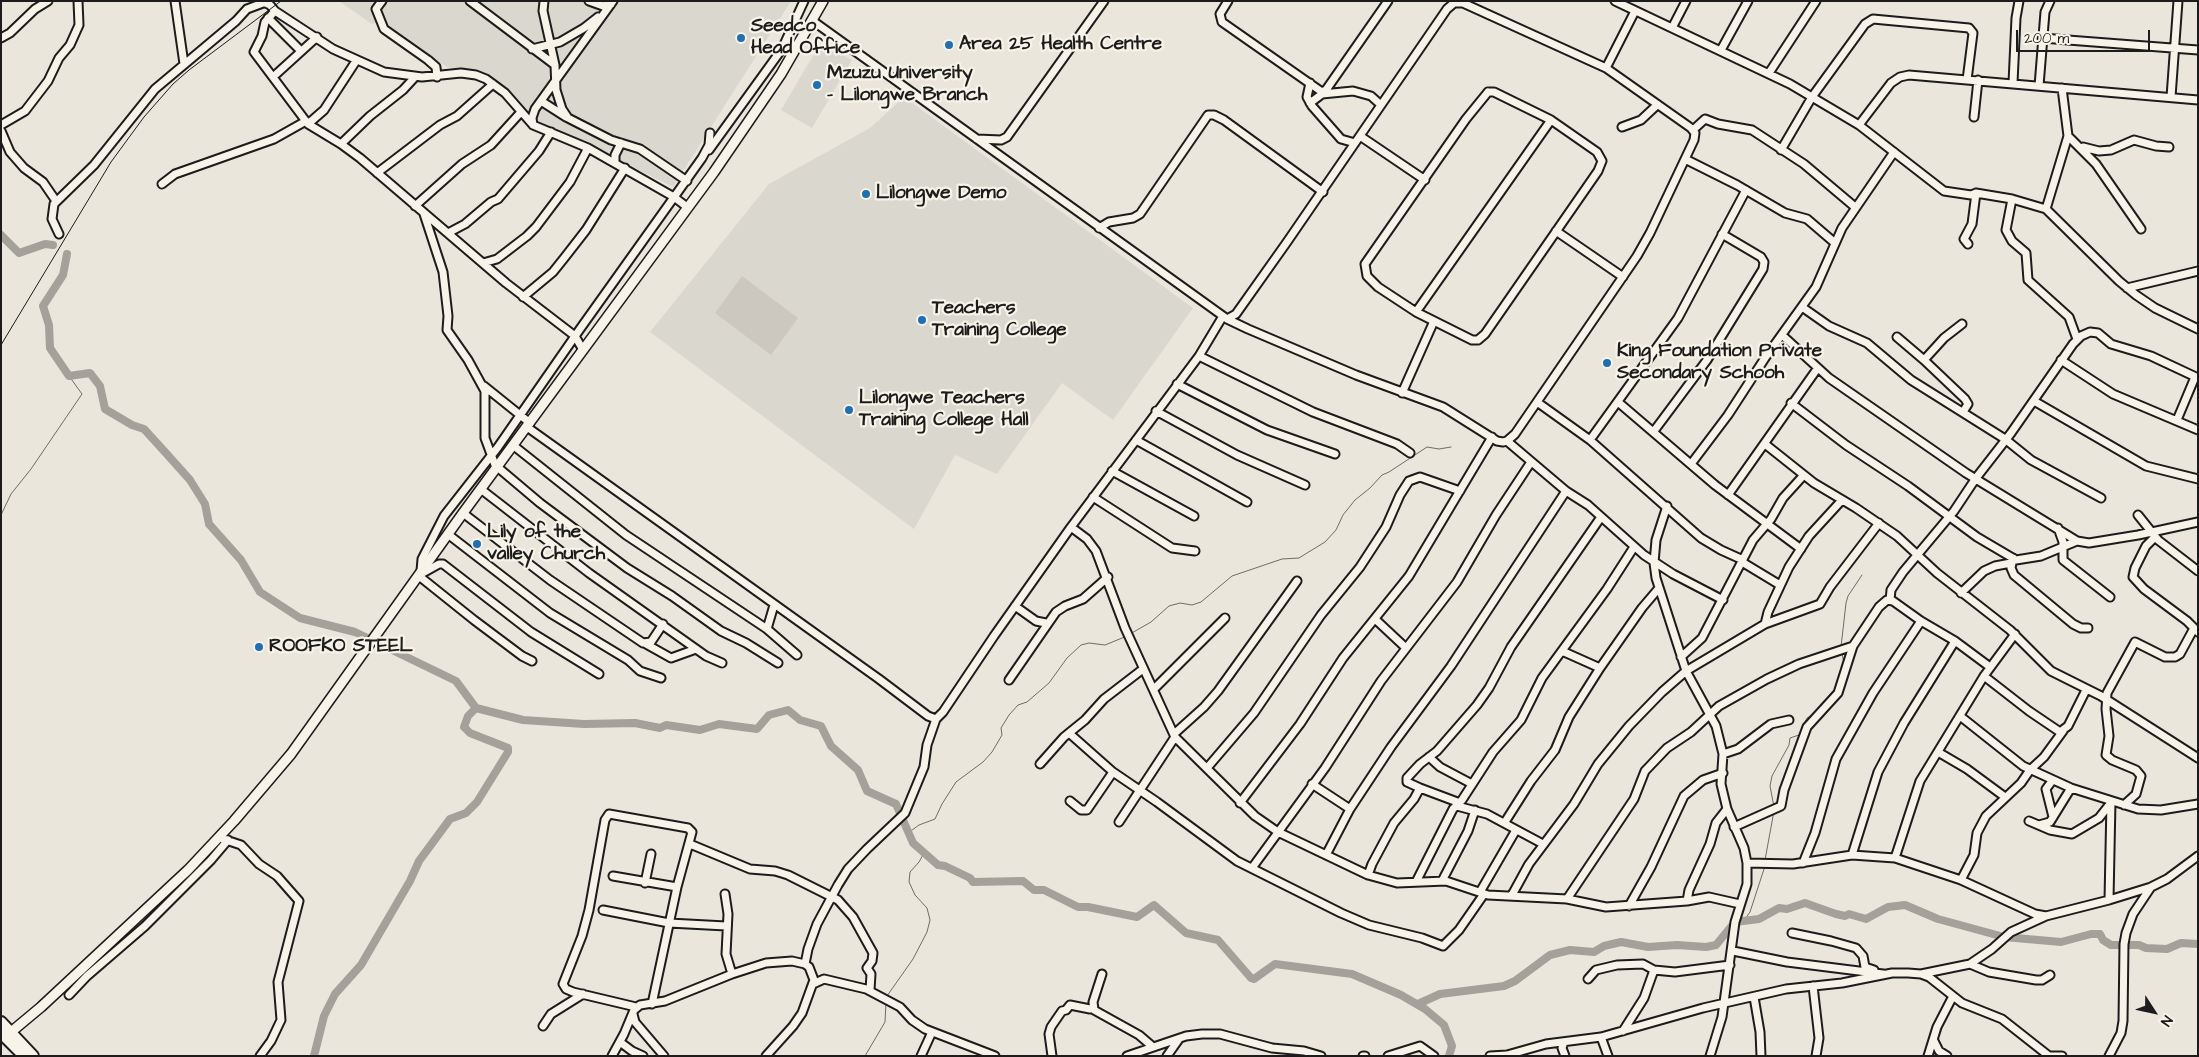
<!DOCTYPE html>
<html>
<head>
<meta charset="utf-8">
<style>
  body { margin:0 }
  #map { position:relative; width:2199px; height:1057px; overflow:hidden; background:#eae6dc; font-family:"Architects Daughter",sans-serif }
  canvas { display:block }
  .frame { position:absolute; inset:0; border:2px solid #1c1c1c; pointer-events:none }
  .north { position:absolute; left:2129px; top:987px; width:50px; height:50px; -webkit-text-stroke:4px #f7f3e8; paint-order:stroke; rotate:125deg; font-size:14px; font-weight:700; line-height:20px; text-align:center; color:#1c1c1c }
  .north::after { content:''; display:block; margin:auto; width:18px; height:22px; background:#1c1c1c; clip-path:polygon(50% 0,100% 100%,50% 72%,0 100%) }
  .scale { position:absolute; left:2016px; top:30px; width:134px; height:22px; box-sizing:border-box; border:2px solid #1c1c1c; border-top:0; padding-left:6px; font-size:15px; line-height:18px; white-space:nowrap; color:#1c1c1c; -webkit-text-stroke:4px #f7f3e8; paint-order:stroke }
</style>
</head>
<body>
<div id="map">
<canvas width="2199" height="1057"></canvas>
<div class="frame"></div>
<div class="north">N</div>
<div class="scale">200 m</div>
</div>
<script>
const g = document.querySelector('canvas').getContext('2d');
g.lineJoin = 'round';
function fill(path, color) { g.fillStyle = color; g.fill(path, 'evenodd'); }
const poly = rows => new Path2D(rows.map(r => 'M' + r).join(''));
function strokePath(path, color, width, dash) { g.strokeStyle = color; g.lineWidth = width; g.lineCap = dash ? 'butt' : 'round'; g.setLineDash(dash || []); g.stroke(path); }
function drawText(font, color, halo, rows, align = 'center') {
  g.font = font + ' "Architects Daughter",sans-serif'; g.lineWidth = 4.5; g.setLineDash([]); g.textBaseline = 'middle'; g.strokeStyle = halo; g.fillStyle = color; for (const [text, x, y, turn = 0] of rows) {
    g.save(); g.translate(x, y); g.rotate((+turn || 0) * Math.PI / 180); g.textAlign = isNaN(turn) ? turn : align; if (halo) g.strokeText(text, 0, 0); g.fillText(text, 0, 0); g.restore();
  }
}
const built = poly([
  [339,1,791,1,673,187,537,120,498,85,475,69,466,71,447,67,401,37,383,20,372,24],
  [821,42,852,60,812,128,781,110],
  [904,97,1193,308,1113,420,1062,383,997,474,955,455,914,529,650,332,769,184,870,128]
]);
const green = poly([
  [742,276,798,318,771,355,715,313]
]);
const stream = poly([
  [1,515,11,494,31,469,82,394,69,376],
  [1130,634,1151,622,1169,606,1180,603,1192,605,1201,602,1232,576,1282,559,1299,558,1307,553,1325,542,1336,530,1343,515,1355,500,1370,488,1382,475,1389,472,1427,447,1439,449,1451,447],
  [1841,647,1846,603,1848,596,1862,575],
  [1842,653,1844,664],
  [1774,807,1770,786,1772,776,1789,745,1790,738,1799,735,1807,718,1815,713],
  [908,833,919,825,935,819,942,804,956,782,983,762,992,752,1002,735,1001,728,1009,715,1018,705,1027,702,1049,683,1067,658,1081,645,1089,643,1105,645,1127,636],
  [1765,860,1774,811],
  [1743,922,1750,912,1765,866],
  [887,996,913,959,927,932,930,920,927,908,915,895,909,882,910,872,919,862,924,853],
  [865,1056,885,1022,886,1002]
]);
const river = poly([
  [1,235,19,253,45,244,53,245],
  [67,254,63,275,43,306,49,325,50,348,69,376,90,373,100,386,105,409,132,425,144,429,165,452,190,480,205,504,209,524,241,560,260,592,300,618,355,632,456,681,476,708,523,720,584,724,635,723,660,728,666,725,700,730,719,724,757,729,769,715,788,710,800,720,821,726,831,746,858,770,867,791,896,804,913,843,938,865,945,866,970,878,973,882,1023,881,1034,890,1044,890,1078,907,1088,907,1137,917,1154,905,1186,933,1218,940,1251,978,1254,979,1275,964,1352,974,1401,995,1425,1009,1444,1025,1452,1046,1449,1056],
  [1418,1004,1440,994,1504,986,1515,981,1550,955,1570,950,1594,952,1604,946,1621,942,1648,947,1677,945,1706,947,1716,945,1735,922,1759,919,1779,908,1787,909,1805,903,1836,914,1845,916,1849,914,1866,919,1888,907,1905,905,1938,919,2004,937,2061,942,2091,934,2100,934,2103,940,2111,945,2139,945,2146,948,2167,949,2181,943,2198,944],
  [314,1056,324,1016,335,994,361,965,410,881,419,861,450,819,466,813,477,802,508,752,508,748,470,733,464,727,468,716,476,708]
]);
const minor = poly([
  [175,1,184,64],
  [261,1,270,5,275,11,333,49,384,72,422,77,461,73,476,75,486,79,505,93,533,125,588,148,674,197,687,207],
  [382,1,376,9,384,29,428,60,436,67,437,77],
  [470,1,555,65,556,90,562,109,568,118,611,140,640,149,687,181],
  [544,1,543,11,555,65],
  [589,1,603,6,611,4],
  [1228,1,1220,14,1222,22,1322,92,1326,90,1388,1],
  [1615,1,1790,84,1859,125,1944,191,1971,195,1976,193,2012,199,2046,209,2119,281,2136,295,2155,308,2198,329],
  [275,11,265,22,262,36,254,52,308,124,341,144,360,158,506,283,575,336,583,350],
  [268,18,301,51],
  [813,21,1223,316,1227,319,1248,329,1356,375,1443,407,1497,441,1503,442,1507,441,1515,434,1637,256,1650,233,1694,140,1695,133,1691,128,1606,68,1463,3,1454,3,1447,9,1287,242,1236,314,1227,319],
  [1672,28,1686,1],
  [1,38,10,33,35,9,48,1],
  [2042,38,2198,50],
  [532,49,560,42,584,28,598,17],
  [1721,50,1748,1],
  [1606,68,1635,11],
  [1769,73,1816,1],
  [273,77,317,37],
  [1310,83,1307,97,1312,106,1341,139,1355,143],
  [2013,83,2016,18,2019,1],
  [2039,86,2045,12,2050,1],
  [1488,92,1494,92,1551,120,1597,152,1602,161,1598,171,1485,334,1478,340,1472,340,1416,312,1378,287,1367,276,1365,264,1466,119,1488,92],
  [2171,97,2178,1],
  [541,101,566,117],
  [1310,103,1322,94,1353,91,1371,96,1381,105],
  [1974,117,1978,80],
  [308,124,324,110,356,61],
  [1,125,25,111,48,81,59,58,70,45,79,25,78,1],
  [533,125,532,118,535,109,613,1],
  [1859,125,1891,83,1900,77,1909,75,2198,100],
  [1622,127,1641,120,1657,105],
  [1693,130,1705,119,1718,124,1752,130,1804,164,1855,207],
  [1,131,10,152,24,168,43,182,56,201],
  [1360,136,1425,180],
  [2068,136,2096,164,2141,229],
  [977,139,1001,140,1007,137,1104,1],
  [341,144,370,116,403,90,415,77],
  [2083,147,2099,151,2111,150,2134,140,2156,146,2169,147],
  [709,150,782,49,804,1],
  [1781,150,1812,97,1865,24,1873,19,1969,28,1973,33,1967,80],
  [1685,159,1737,185,1785,213,1807,219,1835,243],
  [615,162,615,155,621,143],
  [377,173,440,125,457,116,493,84],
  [162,184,175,174,274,139,306,121],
  [2012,199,2006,230,2012,241,2026,253,2028,280,2069,317,2077,339],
  [415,206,462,164,491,145,521,112],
  [2046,209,2068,136,2062,88],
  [424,214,443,272,448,316,447,330,468,360,485,391,485,438,495,465,540,503,627,568,672,596,721,631,746,643,778,663],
  [1099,228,1109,222,1133,218,1140,214,1208,115,1214,115,1224,120,1323,192],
  [1556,231,1623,277],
  [448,233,465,224,491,202,498,199,539,151,551,132],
  [59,234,52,219,54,204,94,165,155,89,236,21,247,9,263,3],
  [1968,244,1964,239,1972,224,1976,193],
  [483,263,497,259,527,236,536,227,570,182,588,148],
  [2127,288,2198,271],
  [523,297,553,272,565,257,586,230,625,168],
  [1802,307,1829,326,1867,343,1911,380,2005,439,2031,460,2101,498],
  [1416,312,1551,120],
  [1782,335,1829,378,1966,473,2077,541],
  [1897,337,1924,360,1965,399,1968,404,1963,412],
  [1199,356,1313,412,1397,444,1410,453],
  [1924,360,1944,338,1962,324],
  [2061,360,2113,394,2198,430],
  [1177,384,1267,430,1335,454],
  [484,386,530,423],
  [1402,393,1434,321],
  [2034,401,2146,466,2198,479],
  [1537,402,1590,440,1701,538,1721,550,1743,560],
  [1618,402,1715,485,1801,549],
  [1791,403,1846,445,1908,486,1977,537,2016,560,2041,556,2077,541,2089,543,2138,535,2198,522],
  [1156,411,1237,455,1305,485],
  [2177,420,2195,377],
  [527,427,879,679,928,716,936,719,943,712,994,636,1071,527,1199,356,1223,316],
  [1654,431,1707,360,1763,269,1764,262,1761,257,1722,234],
  [1136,440,1247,502],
  [1590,440,1678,318,1746,190],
  [1507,441,1566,491,1588,505,1644,555,1673,574,1723,600],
  [1765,444,1814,483,1856,508,1897,536,1937,573,2010,630,2051,671,2101,696,2198,758],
  [514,446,626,535,767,629,797,655],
  [1691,464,1728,415,1765,358,1816,287,1842,228,1894,152],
  [1112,471,1194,516],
  [482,490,589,573,706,656,722,663],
  [1728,495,1817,369],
  [1093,497,1172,548,1195,551],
  [1667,506,1656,540,1654,563,1656,578,1686,671,1716,726,1723,754,1721,784,1727,809,1744,848,1747,863,1747,884,1735,922,1722,1017,1710,1056],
  [463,513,550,580,643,643,651,642,663,624],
  [2138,515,2158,540,2198,571],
  [1071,527,1087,539,1096,551,1125,628,1175,737,1255,816,1278,832,1368,875,1397,883,1446,881,1488,895,1567,899,1606,907,1687,901,1709,897,1740,904],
  [2058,528,2063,542,2063,560,2110,597],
  [449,535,550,613,628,660,640,671,661,678],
  [2155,537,2146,546,2135,568,2133,577,2144,589,2187,621,2198,632],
  [2013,558,2011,568,2014,575,2073,624,2081,628,2088,628],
  [1742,562,1780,585],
  [421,571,422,559,444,516,498,447,580,329,702,158,709,145,710,133],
  [421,574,439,564,443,564,531,632,599,674],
  [419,576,474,620,522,656,532,661],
  [1961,593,1984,571,1995,566,2011,563],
  [1890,600,1891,590,1903,572,1954,511,1976,478,2011,433,2073,344,2081,336,2090,332,2098,333,2111,344,2151,356,2198,378],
  [1015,606,1036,621,1046,623],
  [1375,619,1406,648],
  [1765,624,1768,612,1789,567,1809,536,1842,500],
  [767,629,774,605],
  [646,644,671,658,696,649],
  [1562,651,1600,668],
  [1681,657,1702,638,1753,540,1771,519,1783,498,1803,476],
  [1984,676,2029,711,2060,732,2068,726,2086,690],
  [1009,680,1056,612,1065,606,1083,599,1108,577],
  [1154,689,1225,618],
  [1960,716,2023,766,2071,788,2138,809,2161,810,2198,804],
  [1069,733,1113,772,1157,802,1237,861,1341,913,1369,925,1422,938,1443,946,1459,930,1484,894],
  [1174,734,1204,707,1218,691,1297,581],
  [1938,752,1967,769,2005,797],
  [1723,754,1738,749,1771,724,1789,720],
  [1429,757,1440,767,1472,784],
  [1040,764,1064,737,1085,720,1104,699,1143,669],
  [1207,768,1254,713,1321,615,1360,567,1386,527,1400,495,1409,481,1420,477,1460,491],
  [2052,781,2046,789,2053,817],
  [1312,784,1350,809],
  [1070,801,1081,810,1087,810,1113,772],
  [1240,803,1300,724,1343,658,1409,576,1492,437],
  [1460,803,1420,788,1407,782,1407,778,1420,764,1437,751,1477,705,1489,688,1511,647,1601,517],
  [2124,805,2136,794,2141,776,2136,770,2112,760,2106,755,2109,736,2106,709,2107,693,2135,642,2165,657,2175,657,2180,654,2193,630],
  [1457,806,1487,814,1543,844],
  [2029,821,2050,830,2072,834,2099,818,2110,804],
  [1119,822,1175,737],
  [1505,822,1531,781,1555,750,1569,717,1600,668,1642,608,1659,588],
  [2039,825,2050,822,2071,788],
  [1734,827,1781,806,1784,790,1807,727,1838,693,1853,646],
  [220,838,241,845,259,864,277,876,299,901,278,982,281,1020,271,1041,260,1056],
  [690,844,750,869,775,871,788,875,838,900,853,917,873,953,872,961,867,968,871,974,870,990],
  [1326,855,1350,809,1391,747,1451,666,1566,491],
  [1852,855,1878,772,1904,723,1955,641],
  [1895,858,1920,781,1984,676,2015,634],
  [1747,863,1793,864,1852,855,1895,858,1961,880,2035,914,2046,916,2109,900,2151,887,2167,879,2198,856],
  [1803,863,1815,833,1836,759,1873,693,1921,621],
  [1252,868,1325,768,1381,681,1457,582,1496,515,1531,462],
  [1368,875,1372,864,1394,823,1414,799,1420,788],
  [613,876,677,887],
  [1961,880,1974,855,1977,833,1986,816,2021,783,2030,770,2044,757,2063,731],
  [1442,881,1468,831,1475,810],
  [1416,882,1453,809,1462,800,1493,752,1521,720,1542,678,1607,589,1634,547],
  [645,883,651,854],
  [1480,892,1516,830],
  [725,894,728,914,726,954,732,974],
  [1512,895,1529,864,1574,804,1598,764,1629,726,1662,692,1686,671,1765,624,1820,604,1830,587,1879,523],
  [1567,899,1634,799,1645,771,1667,748,1691,732,1719,706,1767,679,1799,664,1853,646,1879,607,1887,600,1893,601,1921,621,1955,641,1990,667],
  [2109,900,2111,801],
  [1687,901,1689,890,1710,844,1716,823,1727,809],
  [1629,906,1651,867,1684,796,1703,780,1723,773],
  [603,910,669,923,726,926],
  [1792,933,1831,941,1856,948,1863,956,1865,967,1874,970],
  [1733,951,1787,962,1883,974],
  [805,964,808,949,817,924,838,885,848,869,867,849,905,813,924,767,927,745,936,719],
  [1970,964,1989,972,2036,980,2042,980,2050,975],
  [1102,974,1093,1002,1094,1010,1139,1035,1153,1047],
  [1921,974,1970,964,1992,949,2011,932,2046,916],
  [1588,979,1596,970,1617,965,1643,964,1654,970,1675,972,1730,965],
  [813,984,824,979,866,989,900,1007,912,1020,925,1029,995,1056],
  [1813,986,1819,1038,1816,1056],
  [69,995,87,976,145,926,211,860,228,840],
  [1754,997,1760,1032,1761,1056],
  [636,1007,573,992,566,989,563,984,582,936,589,910,605,820,609,814,688,828,692,832,677,887,652,1004],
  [633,1014,635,1022,664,1056],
  [543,1026,551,1014,583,994],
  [1623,1031,1644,998,1654,970],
  [1601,1037,1608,1056],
  [1934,1041,1939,1051,1947,1056],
  [620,1042,632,1051,643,1056],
  [1564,1042,1562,1048,1565,1056],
  [612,1056,624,1034,634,1010,640,1005,665,1001,732,974,766,963,792,961,805,964,809,967,814,980,802,1013,793,1026,766,1056],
  [921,1056,932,1032],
  [1052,1056,1049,1034,1051,1027,1062,1011,1066,1010,1070,1005,1090,1009,1093,1008],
  [1127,1056,1186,1036,1202,1034,1220,1034,1272,1048,1304,1051,1321,1056],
  [1167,1056,1179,1039],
  [1363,1056,1365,1056],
  [1388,1056,1420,1046,1434,1056],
  [1490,1056,1507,1055,1546,1044,1601,1037,1703,1008,1786,989,1842,983,1892,973,1908,973,1921,974,1929,977,1962,1003,2002,1019,2049,1056],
  [1928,1056,1937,1027,1953,996],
  [2049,1056,2062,1056],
  [2109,1056,2121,1033,2123,1021,2124,944,2126,933,2133,914,2151,887]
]);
const major = poly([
  [5,1037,41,1007,188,870,234,821,291,754,463,513,714,172,781,74,823,1]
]);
const highway = poly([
  [1,1022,33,1056],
  [1,1033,24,1056]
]);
const rail = poly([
  [1,345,111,162,144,117,173,84,189,70,281,1]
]);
const markers = [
  [741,38,5,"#1f6fb2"],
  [949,45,5,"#1f6fb2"],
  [817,85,5,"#1f6fb2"],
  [866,194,5,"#1f6fb2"],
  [922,320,5,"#1f6fb2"],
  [1607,363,5,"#1f6fb2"],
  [849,410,5,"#1f6fb2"],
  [477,544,5,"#1f6fb2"],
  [259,647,5,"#1f6fb2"]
];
const poiNames = [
  ["Seedco",751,27],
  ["Head Office",751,49],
  ["Area 25 Health Centre",959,45],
  ["Mzuzu University",827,74],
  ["- Lilongwe Branch",827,96],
  ["Lilongwe Demo",876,194],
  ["Teachers",932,309],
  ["Training College",932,331],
  ["King Foundation Private",1617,352],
  ["Secondary Schooh",1617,374],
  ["Lilongwe Teachers",859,399],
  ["Training College Hall",859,421],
  ["Lily of the",487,533],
  ["valley Church",487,555],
  ["ROOFKO STEEL",269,647]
];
fill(built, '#dad7ce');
fill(green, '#ccc8c0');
strokePath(stream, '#6d6c68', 1);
strokePath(river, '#a3a19a', 8);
strokePath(minor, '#1c1c1c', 11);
strokePath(major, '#1c1c1c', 12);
strokePath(highway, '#1c1c1c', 14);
strokePath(minor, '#f7f3e8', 7);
strokePath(major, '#f7f3e8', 9);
strokePath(highway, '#f7f3e8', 10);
strokePath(rail, '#1c1c1c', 1);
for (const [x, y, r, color] of markers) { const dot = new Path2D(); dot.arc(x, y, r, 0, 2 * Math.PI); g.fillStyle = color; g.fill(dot); strokePath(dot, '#f7f3e8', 2); }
drawText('bold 19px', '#1c1c1c', '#f7f3e8', poiNames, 'left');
</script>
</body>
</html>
